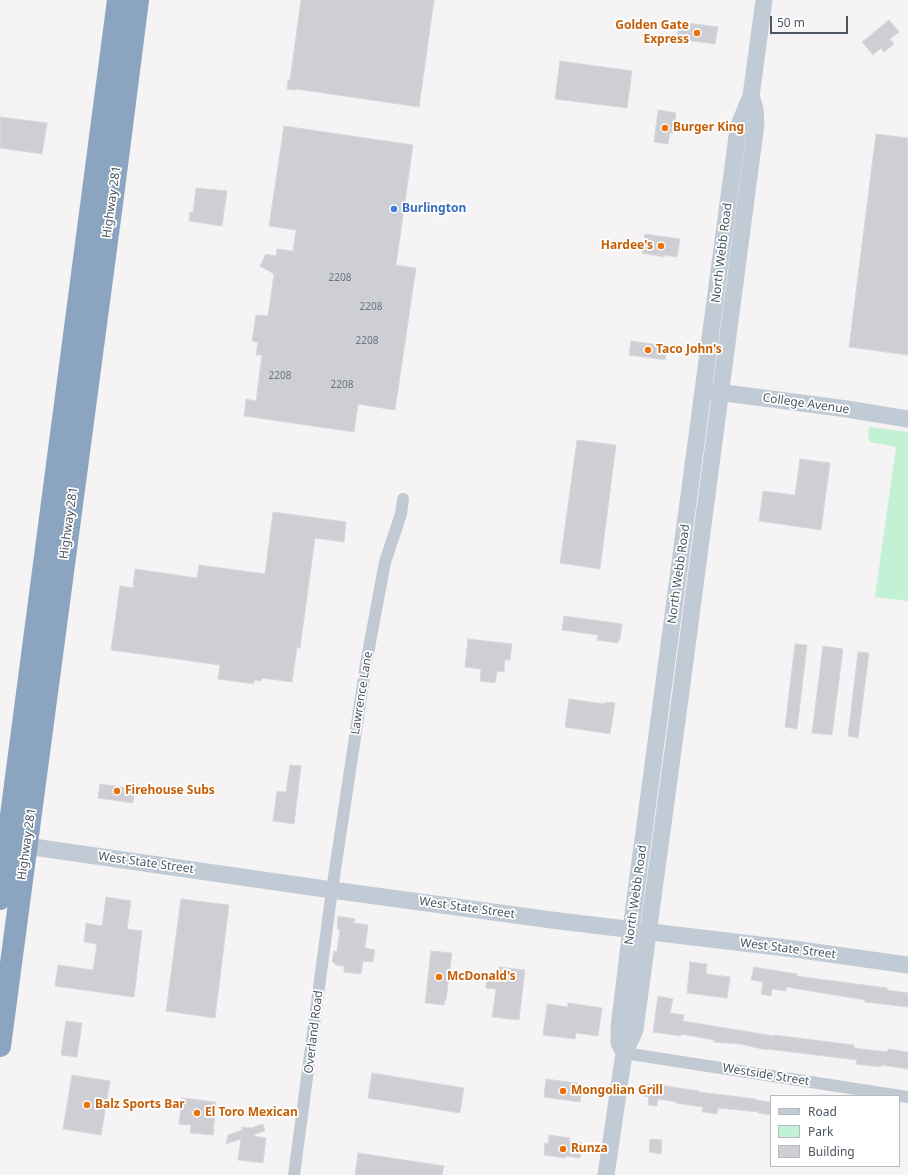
<!DOCTYPE html>
<html>
<head>
<meta charset="utf-8">
<style>
  body { margin:0 }
  #map { position:relative; width:908px; height:1175px; overflow:hidden; background:#f5f3f3; font-family:"Noto Sans",sans-serif }
  canvas { display:block }
  .legend { position:absolute; left:770px; top:1095px; width:130px; height:72px; box-sizing:border-box; background:#fff; border:1px solid #b7bbc0; margin:0; padding:5px 7px; list-style:none; font-size:12px; color:#4a5661 }
  .legend li { display:flex; align-items:center; gap:8px; height:20px }
  .legend b { width:20px; border:1px solid #b7bbc0 }
  .scale { position:absolute; left:770px; top:16px; width:78px; height:18px; box-sizing:border-box; border:2px solid #4a5661; border-top:0; padding-left:5px; font-size:12px; line-height:14px; white-space:nowrap; color:#4a5661; -webkit-text-stroke:3px #fff; paint-order:stroke }
</style>
</head>
<body>
<div id="map">
<canvas width="908" height="1175"></canvas>
<ul class="legend">
<li><b style="height:5px;background:#c1cbd6"></b>Road</li>
<li><b style="height:11px;background:#c3f1d5"></b>Park</li>
<li><b style="height:11px;background:#cdcfd5"></b>Building</li>
</ul>
<div class="scale">50 m</div>
</div>
<script>
const g = document.querySelector('canvas').getContext('2d');
g.lineJoin = 'round';
function fill(path, color) { g.fillStyle = color; g.fill(path, 'evenodd'); }
const poly = rows => new Path2D(rows.map(r => 'M' + r).join(''));
function strokePath(path, color, width, dash) { g.strokeStyle = color; g.lineWidth = width; g.lineCap = dash ? 'butt' : 'round'; g.setLineDash(dash || []); g.stroke(path); }
function drawText(font, color, halo, rows, align = 'center') {
  g.font = font + ' "Noto Sans",sans-serif'; g.lineWidth = 3.5; g.setLineDash([]); g.textBaseline = 'middle'; g.strokeStyle = halo; g.fillStyle = color; for (const [text, x, y, turn = 0] of rows) {
    g.save(); g.translate(x, y); g.rotate((+turn || 0) * Math.PI / 180); g.textAlign = isNaN(turn) ? turn : align; if (halo) g.strokeText(text, 0, 0); g.fillText(text, 0, 0); g.restore();
  }
}
const green = poly([
  [869,427,908,432,908,601,875,597,896,447,870,442,868,436]
]);
const building = poly([
  [301,0,434,0,419,107,296,89,296,90,287,89,288,80,290,80,301,0],
  [889,20,899,32,890,39,894,44,884,52,881,48,873,55,862,42,889,20],
  [679,22,718,27,715,44,677,39,679,22],
  [560,61,632,71,627,108,555,99,560,61],
  [658,110,676,113,673,133,670,133,668,144,654,142,658,110],
  [0,117,47,123,42,154,0,148,0,117],
  [284,126,413,145,396,265,416,268,395,410,358,404,354,432,244,416,246,399,256,401,262,355,256,355,258,342,252,341,256,315,268,316,274,274,260,266,266,254,276,256,277,249,293,251,296,230,269,226,284,126],
  [876,134,908,138,908,355,849,347,876,134],
  [196,188,227,191,222,226,189,221,190,212,193,213,196,188],
  [645,234,680,239,677,257,664,255,664,257,642,253,645,234],
  [631,341,667,346,665,360,629,355,631,341],
  [577,440,616,445,600,569,560,563,577,440],
  [800,459,830,463,821,530,759,521,763,491,795,495,800,459],
  [273,512,346,522,344,542,315,538,300,648,297,647,292,682,262,678,261,681,254,680,254,684,218,679,220,665,111,650,120,586,133,588,135,569,197,578,199,565,265,574,273,512],
  [564,616,622,624,620,639,619,639,618,643,597,640,598,635,562,630,564,616],
  [468,639,512,644,510,660,505,660,504,672,497,671,495,683,480,681,481,669,465,667,468,639],
  [795,644,807,645,797,729,785,727,795,644],
  [823,646,843,649,832,735,812,733,823,646],
  [858,652,869,653,858,738,848,736,858,652],
  [569,699,605,704,605,702,615,703,610,734,565,727,569,699],
  [290,765,301,766,294,824,273,821,277,791,286,792,290,765],
  [100,784,135,789,133,803,98,798,100,784],
  [106,897,131,901,127,929,142,931,134,997,55,986,58,965,93,970,97,944,84,942,86,923,102,926,106,897],
  [181,899,229,905,215,1018,166,1011,181,899],
  [338,916,355,919,354,923,368,925,365,948,375,950,373,962,363,961,361,974,344,972,344,966,336,965,332,961,334,951,337,951,340,930,337,929,338,916],
  [431,951,452,953,446,1000,445,1000,444,1005,425,1003,431,951],
  [690,962,707,964,706,974,730,977,727,998,687,993,690,962],
  [499,967,525,970,519,1020,492,1017,496,989,486,988,487,977,498,979,499,967],
  [754,967,797,974,796,976,887,988,887,990,908,993,908,1007,865,1002,865,1000,786,987,786,991,772,989,771,996,761,994,763,982,751,980,754,967],
  [658,996,673,999,670,1013,684,1015,683,1021,774,1036,774,1035,854,1045,854,1048,887,1052,888,1049,908,1052,908,1069,881,1065,881,1067,856,1064,857,1060,767,1049,767,1050,740,1044,714,1042,714,1040,681,1034,681,1036,653,1032,658,996],
  [568,1003,602,1008,598,1036,576,1033,575,1039,543,1035,547,1004,568,1007,568,1003],
  [66,1021,82,1023,77,1057,61,1055,66,1021],
  [372,1073,464,1088,460,1113,368,1098,372,1073],
  [72,1075,110,1081,101,1135,63,1129,72,1075],
  [546,1079,583,1084,580,1102,544,1097,546,1079],
  [644,1084,659,1086,659,1085,699,1091,699,1092,756,1099,756,1100,771,1102,771,1115,758,1113,759,1112,718,1108,717,1114,702,1112,703,1107,676,1103,677,1102,658,1099,657,1106,648,1105,649,1097,643,1096,644,1084],
  [182,1098,216,1102,213,1135,190,1133,191,1125,179,1124,182,1098],
  [263,1124,265,1131,255,1134,254,1136,266,1138,263,1163,238,1160,241,1139,226,1144,228,1135,242,1130,242,1127,251,1128,263,1124],
  [549,1135,570,1138,569,1141,582,1143,580,1158,566,1156,565,1158,544,1155,545,1143,548,1144,549,1135],
  [650,1139,662,1140,661,1154,649,1152,650,1139],
  [358,1153,444,1166,442,1175,355,1175,358,1153]
]);
const street = poly([
  [624,1053,908,1097],
  [294,1175,332,890,366,664,385,562,401,514,403,499]
]);
const secondary = poly([
  [710,391,847,409,908,419],
  [16,841,26,846,332,890,559,921,794,949,908,965],
  [624,1053,619,1043,619,1027,631,929,738,129,741,120,751,96,764,0],
  [606,1175,624,1053,632,1037,635,1029,680,699,756,124,755,109,751,96]
]);
const highway = poly([
  [0,899,118,0],
  [0,1046,115,181,138,0]
]);
const markers = [
  [697,33,4,"#e8710a"],
  [665,128,4,"#e8710a"],
  [394,209,4,"#3f7fe0"],
  [661,246,4,"#e8710a"],
  [648,350,4,"#e8710a"],
  [117,791,4,"#e8710a"],
  [439,977,4,"#e8710a"],
  [563,1091,4,"#e8710a"],
  [87,1105,4,"#e8710a"],
  [197,1113,4,"#e8710a"],
  [563,1149,4,"#e8710a"]
];
const numberNames = [
  ["2208",340,278],
  ["2208",371,307],
  ["2208",367,341],
  ["2208",280,376],
  ["2208",342,385]
];
const foodNames = [
  ["Golden Gate",689,26,"right"],
  ["Express",689,40,"right"],
  ["Burger King",673,128],
  ["Hardee's",653,246,"right"],
  ["Taco John's",656,350],
  ["Firehouse Subs",125,791],
  ["McDonald's",447,977],
  ["Mongolian Grill",571,1091],
  ["Balz Sports Bar",95,1105],
  ["El Toro Mexican",205,1113],
  ["Runza",571,1149]
];
const streetNames = [
  ["Highway 281",112,202,-82],
  ["North Webb Road",722,253,-83],
  ["College Avenue",806,404,8],
  ["Highway 281",69,523,-82],
  ["North Webb Road",679,574,-82],
  ["Lawrence Lane",362,693,-81],
  ["Highway 281",27,844,-82],
  ["West State Street",146,863,8],
  ["North Webb Road",636,895,-82],
  ["West State Street",467,908,8],
  ["West State Street",788,949,7],
  ["Overland Road",314,1032,-83],
  ["Westside Street",766,1075,9]
];
const shopNames = [
  ["Burlington",402,209]
];
fill(green, '#c3f1d5');
fill(building, '#cdcfd5');
strokePath(building, '#d7d9de', 1);
strokePath(street, '#c1cad2', 12);
strokePath(secondary, '#c1cbd6', 17);
strokePath(highway, '#8ba5c1', 22);
for (const [x, y, r, color] of markers) { const dot = new Path2D(); dot.arc(x, y, r, 0, 2 * Math.PI); g.fillStyle = color; g.fill(dot); strokePath(dot, '#fff', 1.5); }
drawText('10px', '#6b747e', null, numberNames);
drawText('bold 12px', '#c56008', '#fff', foodNames, 'left');
drawText('12px', '#4a5661', '#fff', streetNames);
drawText('bold 12px', '#366cbe', '#fff', shopNames, 'left');
</script>
</body>
</html>
